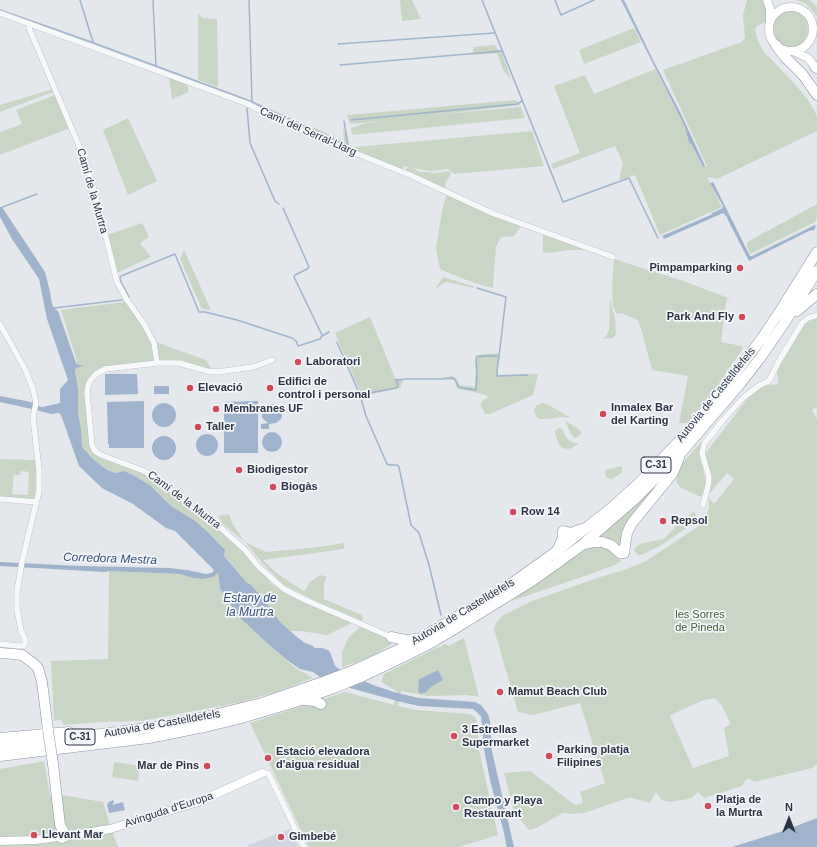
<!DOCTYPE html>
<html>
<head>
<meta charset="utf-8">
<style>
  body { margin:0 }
  #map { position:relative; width:817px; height:847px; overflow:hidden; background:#e4e7ec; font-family:Helvetica,sans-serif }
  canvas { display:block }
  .north { position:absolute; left:769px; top:799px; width:40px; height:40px; -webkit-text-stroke:3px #f4f6f9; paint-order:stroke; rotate:0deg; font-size:11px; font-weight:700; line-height:16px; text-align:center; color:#2b3445 }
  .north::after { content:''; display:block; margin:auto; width:14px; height:18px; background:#2b3445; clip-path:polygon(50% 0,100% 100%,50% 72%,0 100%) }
</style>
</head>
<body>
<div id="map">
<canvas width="817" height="847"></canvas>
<div class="north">N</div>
</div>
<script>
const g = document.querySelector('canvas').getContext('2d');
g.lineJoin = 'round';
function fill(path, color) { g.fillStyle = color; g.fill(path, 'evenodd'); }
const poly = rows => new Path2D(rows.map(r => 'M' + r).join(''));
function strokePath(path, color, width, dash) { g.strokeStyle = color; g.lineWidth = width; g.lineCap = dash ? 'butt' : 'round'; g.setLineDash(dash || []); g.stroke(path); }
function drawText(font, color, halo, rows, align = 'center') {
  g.font = font + ' Helvetica,sans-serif'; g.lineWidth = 3.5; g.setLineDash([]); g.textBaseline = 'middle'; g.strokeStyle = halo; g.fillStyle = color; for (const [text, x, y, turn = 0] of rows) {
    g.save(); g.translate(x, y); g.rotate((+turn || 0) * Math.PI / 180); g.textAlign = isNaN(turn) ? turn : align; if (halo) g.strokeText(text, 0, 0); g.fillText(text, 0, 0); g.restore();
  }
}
const built = poly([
  [290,829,299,847,248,847,248,845]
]);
const green = poly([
  [400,0,412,0,421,19,402,21],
  [747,0,763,0,766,5,766,21,765,23,759,25,756,27,755,30,758,41,764,52,794,83,808,100,815,112,817,117,817,131,717,179,707,177,722,207,660,235,635,175,619,180,623,163,615,146,553,169,551,164,580,153,554,86,585,75,594,94,655,69,685,127,702,167,707,166,663,70,742,42,745,37,743,15],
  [795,0,810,0,817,7,817,17,813,11,805,3],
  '772 29a18 18 0 1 1 36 0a18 18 0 1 1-36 0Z',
  [198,13,202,18,217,19,218,87,198,80],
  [634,28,641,42,584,64,579,50],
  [494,45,503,55,511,80,503,70,497,53,472,55,474,47],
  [169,77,187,84,189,92,172,99],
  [53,89,53,92,0,112,0,105],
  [55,95,70,128,0,155,0,132,22,124,16,110],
  [516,100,520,105,435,115,521,107,525,118,352,135,351,128,363,124,381,121,350,124,347,115],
  [128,118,157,181,128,195,103,130],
  [313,127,344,141,343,129,347,132,349,146,313,132],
  [532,131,544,166,454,174,448,169,431,171,412,168,420,172,436,173,449,171,451,174,445,183,446,189,406,172,406,169,409,167,404,166,402,170,356,151,355,147],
  [447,194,521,226,514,236,501,237,496,247,493,288,484,286,461,278,442,270,440,268,438,261,436,247,443,206],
  [817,204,817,216,815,222,750,254,747,247,747,242],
  [142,223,149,237,140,243,151,257,117,273,107,235],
  [543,234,587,250,569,250,547,253,543,252],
  [184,250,211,310,202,309,180,259],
  [614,259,683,281,731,299,727,299,727,302,726,302,721,342,742,346,743,348,718,385,687,423,679,423,688,376,652,370,642,332,638,320,621,313,617,314,613,307,612,288],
  [443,277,473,286,474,288,446,282,435,289],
  [610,297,612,308,615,317,616,334,615,336,612,338,603,339,606,336,609,330],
  [125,302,141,323,150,340,154,353,154,359,151,362,101,368,89,377,85,386,93,451,143,471,206,518,240,548,272,584,290,596,335,615,352,623,327,635,301,631,290,631,281,623,250,584,247,583,224,556,225,548,218,543,208,532,194,520,171,506,150,485,133,475,124,471,115,473,107,470,93,459,82,447,81,429,78,413,78,388,75,370,76,368,83,366,79,365,76,363,77,361,61,310],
  [370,317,395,378,403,380,400,388,362,396,335,333],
  [817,318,817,407,812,410,817,419,817,764,812,768,754,782,749,778,745,781,742,786,704,798,698,792,693,797,688,799,669,802,662,800,656,792,650,803,632,798,628,798,584,813,573,814,563,813,536,828,530,830,528,829,514,812,504,773,530,771,575,805,583,803,580,792,605,783,580,703,537,714,533,715,518,712,494,629,496,623,502,616,530,602,594,579,627,569,646,561,702,524,705,520,709,507,709,498,714,504,734,479,727,473,709,494,712,483,705,454,748,398,763,386,778,384,777,370,795,340,804,323],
  [715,698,722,706,731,724,724,728,729,756,693,768,670,716,677,712,704,700],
  [156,342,206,360,210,367,213,370,210,370,182,360,159,361],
  [498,353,500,356,498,369,498,375,538,374,533,395,490,414,485,414,481,406,481,403,483,400,488,398,486,395,457,388,454,380,440,378,452,376,457,380,459,385,475,387,476,355],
  [542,403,547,404,571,418,562,417,547,419,539,419,536,416,534,410,536,406],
  [565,421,569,423,580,430,581,433,579,436,575,438,572,436],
  [558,428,562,429,566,437,570,441,575,443,579,443,572,448,568,449,563,448,560,446,556,436,555,432],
  [703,440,699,453,706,482,701,497,681,488,676,481,676,474,685,460],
  [0,459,35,460,37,470,37,494,34,500,0,497],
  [21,471,29,472,28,495,12,494,14,475,20,475],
  [621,466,622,468,622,472,617,476,612,479,607,478,605,473,606,470],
  [669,473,624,532,619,547,612,540,599,537],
  [693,512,696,514,697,518,694,523,666,542,654,549,641,555,638,555,636,553,634,549,640,544,663,539,666,537,676,526],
  [229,514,232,523,245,542,266,552,310,548,344,543,344,549,263,560,279,575,304,591,311,581,320,575,327,577,324,583,324,599,362,615,363,621,318,602,284,585,264,565,245,542,223,524,218,516],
  [588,547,608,547,615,553,621,561,615,565,576,579,511,601],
  [109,571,180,574,193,578,203,579,218,572,220,589,239,617,294,667,313,678,276,692,242,702,141,721,100,722,64,725,61,720,54,721,51,661,108,659],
  [361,626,391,640,392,644,384,649,366,659,342,667,342,652,349,637],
  [464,638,479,697,467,695,428,696,401,691,398,706,415,710,470,714,475,717,477,722,479,750,498,835,459,847,309,847,250,723,345,692,394,705,397,691,381,682,384,674,445,644,449,646],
  [44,761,50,796,62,795,103,802,112,831,118,847,0,847,0,769],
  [114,762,140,766,138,781,112,777]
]);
const water = poly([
  [621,0,624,0,653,60,681,114,705,166,703,167,693,147,691,144,689,142,685,127],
  [713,182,750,256,752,256,815,225,816,226,814,230,809,231,749,261,728,220,727,217,723,213,664,239,662,236,722,210,723,206,710,183],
  [0,207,2,207,45,272,50,292,52,304,54,308,58,311,76,363,79,365,84,366,76,368,75,370,78,388,78,413,81,429,82,447,93,459,107,470,115,473,124,471,133,475,150,485,171,506,194,520,208,532,218,543,225,549,224,556,247,583,250,584,260,595,281,623,297,637,305,643,311,645,315,648,322,648,328,650,330,652,335,666,340,670,373,685,397,693,419,698,475,702,481,705,488,714,490,721,492,751,514,847,507,847,506,844,504,833,490,780,484,749,481,716,473,709,419,706,401,702,350,688,320,677,313,672,300,669,287,660,265,641,239,617,220,589,218,573,213,577,203,579,193,578,180,574,109,571,105,572,0,566,0,562,80,566,170,568,187,570,206,574,211,573,214,571,213,569,175,531,166,528,133,504,102,488,79,466,61,415,59,413,51,414,32,409,0,402,0,396,26,401,34,403,38,406,42,407,47,406,60,403,60,389,68,380,47,319,39,279,12,239,0,217],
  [105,374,137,374,138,394,105,395],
  [212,384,229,384,229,386,239,386,239,388,229,388,229,390,212,390],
  [154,386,169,386,169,394,154,394],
  [144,401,144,448,109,448,109,444,108,444,107,402],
  [258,401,258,453,224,453,224,402],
  '152 415a12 12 0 1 1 24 0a12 12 0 1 1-24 0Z',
  [270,404,276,405,279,406,282,412,282,416,281,419,276,423,269,424,269,429,261,429,261,424,268,423,264,420,262,417,262,410,266,405],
  '262 442a10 10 0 1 1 20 0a10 10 0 1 1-20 0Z',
  '196 445a11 11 0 1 1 22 0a11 11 0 1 1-22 0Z',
  '152 448a12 12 0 1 1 24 0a12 12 0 1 1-24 0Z',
  [438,670,443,680,432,686,426,692,421,694,419,693,418,690,419,684,418,680],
  [113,800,114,802,112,805,123,802,125,810,109,813,107,805,109,802],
  [817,818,817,847,732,847,780,832]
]);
const stream = poly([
  [80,0,93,42],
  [153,0,156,66],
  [249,0,252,102],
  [482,0,563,202,629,178,658,238],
  [555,0,561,15,594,0],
  [0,10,94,43,250,101,348,146,344,121],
  [338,44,494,33],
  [340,65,502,51],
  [247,108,250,143,275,201,279,204],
  [351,120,517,104,522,101],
  [0,208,37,194],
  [283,208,309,267,307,269,295,275,294,277,322,335],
  [712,214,723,209],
  [477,288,506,297,499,356],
  [129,297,121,282,120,278,121,276,175,254,199,312,205,312,237,320,292,338,296,341,298,346,320,339,322,336,329,332],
  [54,308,122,300],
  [337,342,360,395,366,416,387,464,390,465,397,465,399,467,411,525,419,533,429,565,441,615],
  [364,394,396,388,397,387,398,385,396,380,407,379,443,379,453,378,455,379,458,386,461,388,476,390,477,374,476,359,477,357,483,356,499,356,497,369,497,376,527,375]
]);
const street = poly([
  [0,13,248,104,272,117,355,153,410,175,492,213,613,257],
  [30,24,29,28,77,141,88,169,96,197,117,282,127,300,144,324,154,343,157,363,105,369,96,374,90,381,88,386,87,393,92,445,95,451,101,455,144,471,171,490,213,521,245,550,259,567,284,589,303,599,391,637],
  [0,324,25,369,33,389,36,403,33,417,39,470,39,491,22,562,17,591,17,609,21,631,25,639,25,644,23,646,19,646,0,644],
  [157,363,179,363,207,371,218,372,253,367,272,360],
  [0,499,36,502],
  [703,505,708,486,709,477,702,453,704,444,723,420,743,398,760,385,769,381,779,361,802,323,808,318,817,315],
  [262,773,268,773,304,847]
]);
const secondary = poly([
  [767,0,770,9,770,21],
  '769 29a22 22 0 1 1 44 0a22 22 0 1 1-44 0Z',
  [793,51,808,58,817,69],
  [0,841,35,840,58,837,62,839,65,837,73,835,110,829,198,802,216,794,262,773]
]);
const highway = poly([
  [776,45,784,56,803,75,817,95],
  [815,67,817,68],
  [797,311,817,294],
  [584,544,594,542,602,542,611,545,620,553,624,553,627,533,632,523,673,473,679,458],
  [558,549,563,538,563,531,571,533,582,529],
  [391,637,405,640,415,639],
  [0,653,14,654,22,655,33,663,38,668,42,682,48,730],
  [304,700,315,701,321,704],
  [0,738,69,732],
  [0,746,117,732,160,726,205,717,262,703,323,682,352,671,400,649,424,636,501,591,557,551,610,509,640,482,681,439,712,403,732,378,762,338,782,308,817,252],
  [0,756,149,738,209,726,238,719,292,703,336,687,363,676,403,657,429,644,456,628,532,581,556,564,582,545,634,500,681,453,740,384,761,357,783,325,817,271],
  [53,764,60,825,63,830]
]);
const highwayBridge = poly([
  [48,730,53,764]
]);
const markers = [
  [740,268,4,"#d1495b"],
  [742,317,4,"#d1495b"],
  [298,362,4,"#d1495b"],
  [190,388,4,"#d1495b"],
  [270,388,4,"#d1495b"],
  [216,409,4,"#d1495b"],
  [603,414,4,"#d1495b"],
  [198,427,4,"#d1495b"],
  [239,470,4,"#d1495b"],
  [273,487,4,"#d1495b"],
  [513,512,4,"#d1495b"],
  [663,521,4,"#d1495b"],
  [500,692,4,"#d1495b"],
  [454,736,4,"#d1495b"],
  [549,756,4,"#d1495b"],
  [268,758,4,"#d1495b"],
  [207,766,4,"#d1495b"],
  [708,806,4,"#d1495b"],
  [456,807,4,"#d1495b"],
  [34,835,4,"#d1495b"],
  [281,837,4,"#d1495b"]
];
const shields = [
  [656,465,30],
  [80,737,30]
];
const shieldNames = [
  ["C-31",656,465],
  ["C-31",80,737]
];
const streetNames = [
  ["Camí del Serral-Llarg",308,132,24],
  ["Camí de la Murtra",92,191,74],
  ["Autovia de Castelldefels",716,395,-51],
  ["Camí de la Murtra",184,500,37],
  ["Autovia de Castelldefels",463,612,-31],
  ["Autovia de Castelldefels",162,724,-10],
  ["Avinguda d'Europa",169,810,-18]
];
const poiNames = [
  ["Pimpamparking",732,268,"right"],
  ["Park And Fly",734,317,"right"],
  ["Laboratori",306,362],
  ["Edifici de",278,382],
  ["control i personal",278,395],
  ["Elevació",198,388],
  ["Inmalex Bar",611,408],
  ["del Karting",611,421],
  ["Membranes UF",224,409],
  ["Taller",206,427],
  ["Biodigestor",247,470],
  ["Biogàs",281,487],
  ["Row 14",521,512],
  ["Repsol",671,521],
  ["Mamut Beach Club",508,692],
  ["3 Estrellas",462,730],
  ["Supermarket",462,743],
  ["Parking platja",557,750],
  ["Filipines",557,763],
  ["Estació elevadora",276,752],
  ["d'aigua residual",276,765],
  ["Mar de Pins",199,766,"right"],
  ["Platja de",716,800],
  ["la Murtra",716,813],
  ["Campo y Playa",464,801],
  ["Restaurant",464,814],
  ["Llevant Mar",42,835],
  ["Gimbebé",289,837]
];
const parkNames = [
  ["les Sorres",700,615],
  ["de Pineda",700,628]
];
const waterNames = [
  ["Corredora Mestra",110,559,2],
  ["Estany de",250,599],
  ["la Murtra",250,613]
];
fill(built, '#d2d6de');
fill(green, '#c9d6c5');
fill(water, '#9fb4cc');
strokePath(stream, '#9fb4cc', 1.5);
strokePath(street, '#a9aeb7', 6);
strokePath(secondary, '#a9aeb7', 9);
strokePath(highway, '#8b94a3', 11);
strokePath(street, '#f7f8fa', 5.5);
strokePath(secondary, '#fff', 8);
strokePath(highway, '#fff', 10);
strokePath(highwayBridge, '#8b94a3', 11, []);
strokePath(highwayBridge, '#fff', 10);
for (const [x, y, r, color] of markers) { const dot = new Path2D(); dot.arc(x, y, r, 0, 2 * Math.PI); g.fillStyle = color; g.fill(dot); strokePath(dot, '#f4f6f9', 1.5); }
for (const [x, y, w] of shields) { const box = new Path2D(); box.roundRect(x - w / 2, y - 8, w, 16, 3); g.fillStyle = '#f4f6f9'; g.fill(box); strokePath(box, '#2b3445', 1); }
drawText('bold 10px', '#2b3445', null, shieldNames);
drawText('11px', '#2b3445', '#f4f6f9', streetNames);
drawText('bold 11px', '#2b3445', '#f4f6f9', poiNames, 'left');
drawText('11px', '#3f6138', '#f4f6f9', parkNames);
drawText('italic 12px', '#34527a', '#f4f6f9', waterNames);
</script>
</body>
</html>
